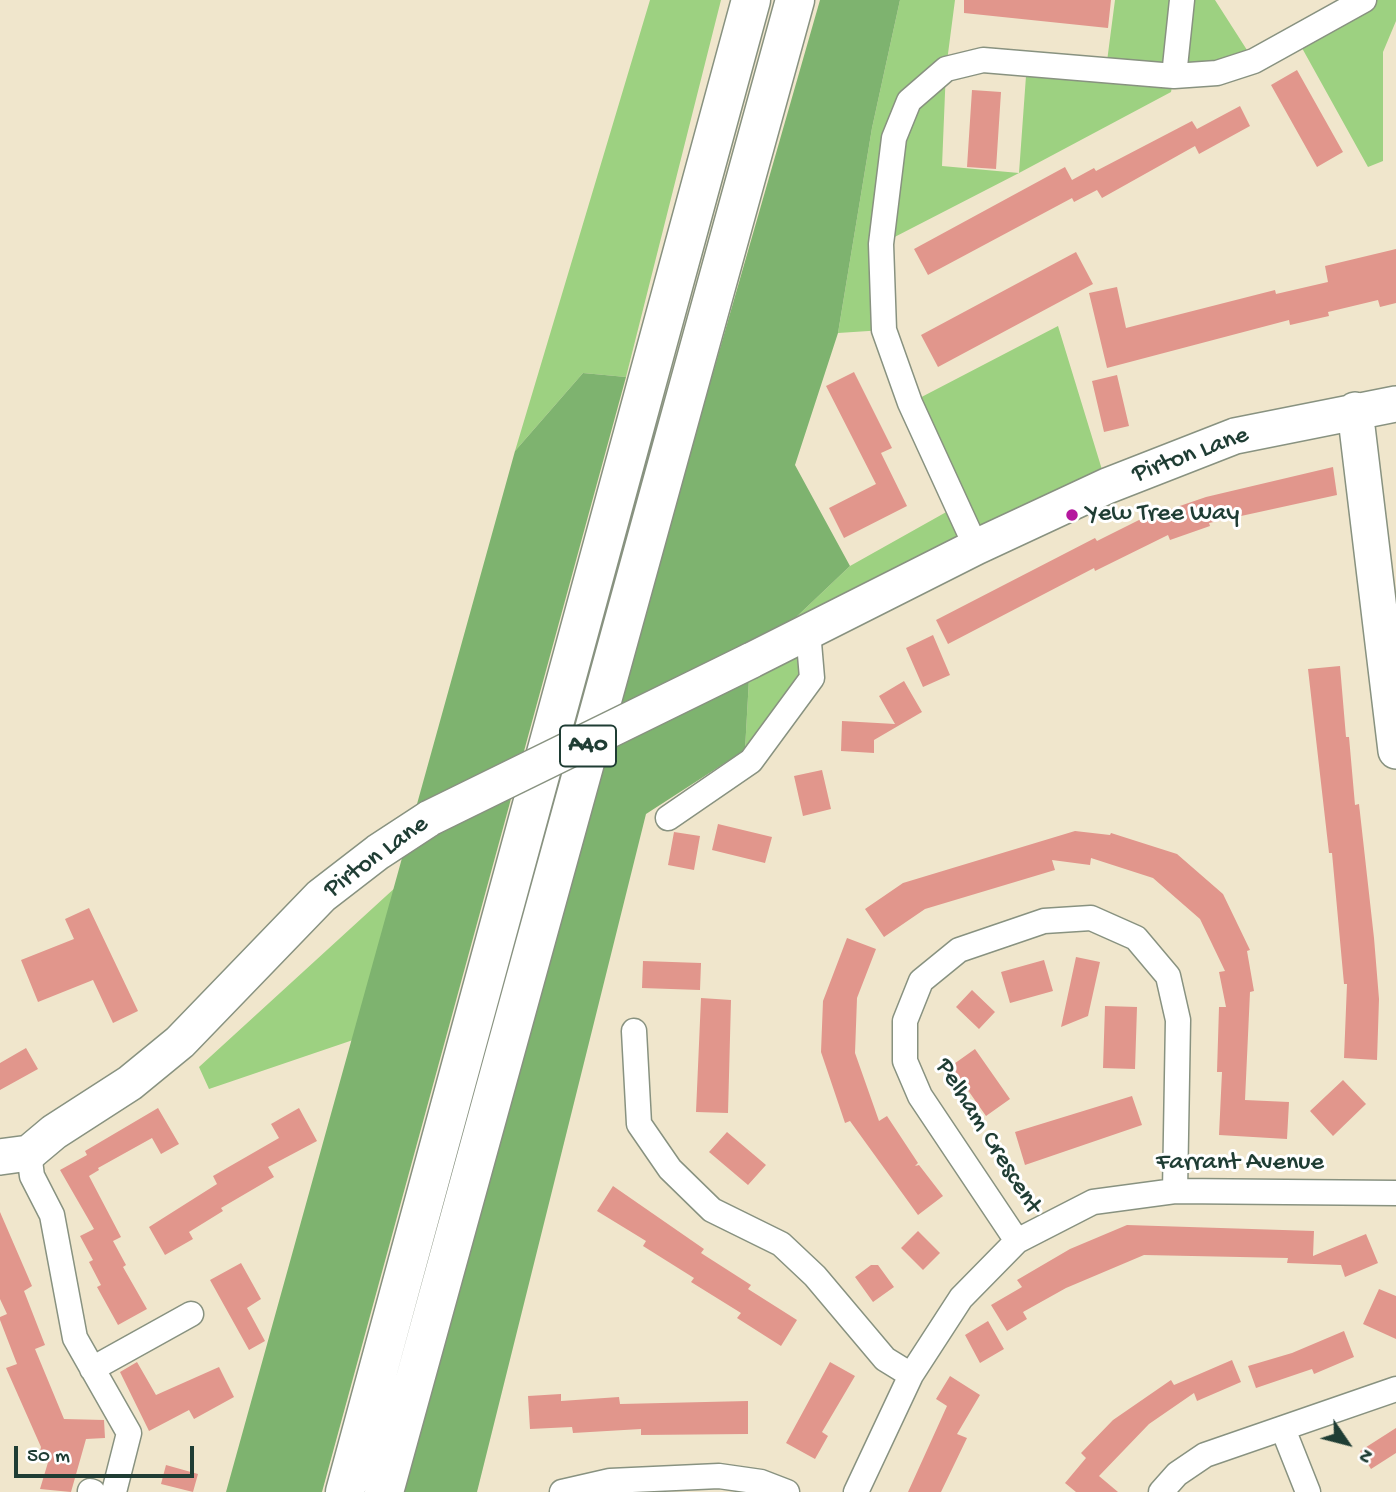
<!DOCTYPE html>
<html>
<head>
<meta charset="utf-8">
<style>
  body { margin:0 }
  #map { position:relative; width:1396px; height:1492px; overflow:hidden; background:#f0e6cc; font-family:"Gochi Hand",sans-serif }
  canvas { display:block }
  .north { position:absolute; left:1312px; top:1408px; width:70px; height:70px; -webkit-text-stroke:5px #fff; paint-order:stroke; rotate:125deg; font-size:19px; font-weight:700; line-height:28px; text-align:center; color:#1f3d34 }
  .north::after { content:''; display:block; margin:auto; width:24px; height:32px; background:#1f3d34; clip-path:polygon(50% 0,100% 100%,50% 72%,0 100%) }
  .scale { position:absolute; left:14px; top:1446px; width:180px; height:32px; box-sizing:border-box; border:4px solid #1f3d34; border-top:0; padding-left:9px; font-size:21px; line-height:24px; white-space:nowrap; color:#1f3d34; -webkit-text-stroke:5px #fff; paint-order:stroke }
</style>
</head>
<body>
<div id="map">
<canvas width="1396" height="1492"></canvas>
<div class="north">N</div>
<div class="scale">50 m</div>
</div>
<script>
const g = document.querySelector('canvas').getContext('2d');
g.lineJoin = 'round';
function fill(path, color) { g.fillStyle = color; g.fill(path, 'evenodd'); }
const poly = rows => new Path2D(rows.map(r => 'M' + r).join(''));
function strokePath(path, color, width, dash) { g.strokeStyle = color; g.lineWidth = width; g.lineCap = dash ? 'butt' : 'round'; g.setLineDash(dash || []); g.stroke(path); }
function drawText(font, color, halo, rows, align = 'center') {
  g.font = font + ' "Gochi Hand",sans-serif'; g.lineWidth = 6; g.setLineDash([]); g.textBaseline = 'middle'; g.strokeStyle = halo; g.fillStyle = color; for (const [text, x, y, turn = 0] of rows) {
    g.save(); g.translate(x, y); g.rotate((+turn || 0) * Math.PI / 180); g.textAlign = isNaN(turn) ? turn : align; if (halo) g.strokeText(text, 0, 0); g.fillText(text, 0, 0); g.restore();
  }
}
const green = poly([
  [650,0,721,0,626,377,583,373,515,451],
  [900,0,955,0,946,69,942,166,1019,173,1027,62,1106,69,1115,0,1215,0,1254,61,1174,76,1171,92,1019,173,881,244,884,330,838,333,872,128],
  [1364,0,1396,0,1396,21,1383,52,1383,161,1368,167,1297,39],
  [1058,326,1107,486,809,631,812,678,745,750,750,661,850,566,957,506,910,403],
  [397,886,353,1040,209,1089,199,1067]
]);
const forest = poly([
  [820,0,900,0,872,128,838,333,795,465,850,566,750,661,745,750,646,814,477,1492,404,1492,655,575],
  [583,373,626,377,322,1492,226,1492,515,451]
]);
const building = poly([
  [964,0,1111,0,1108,28,964,13],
  [1297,70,1343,152,1317,167,1271,85],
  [972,90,1001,92,996,169,967,167],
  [1240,106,1250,126,1199,154,1195,146,1102,198,1097,190,1074,202,1072,198,928,275,914,249,1065,167,1072,180,1094,168,1096,171,1192,121,1197,129],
  [1396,249,1396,303,1380,307,1378,300,1328,312,1329,316,1290,325,1289,320,1107,368,1089,293,1117,287,1126,328,1275,290,1276,294,1328,282,1325,266],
  [1076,252,1093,284,938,367,921,335],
  [854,372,892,448,881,453,907,506,844,538,829,508,876,484,826,386],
  [1117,375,1129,426,1104,432,1092,381],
  [1333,467,1337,495,1209,523,1210,526,1170,540,1168,535,1095,571,1094,568,948,644,936,620,1095,538,1097,541,1139,520,1206,497],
  [933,635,950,675,923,687,906,648],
  [1340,666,1346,737,1349,737,1355,805,1359,804,1374,938,1379,999,1377,1060,1344,1058,1347,984,1344,984,1332,853,1329,853,1308,669],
  [904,681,922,712,874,740,874,753,841,751,842,721,895,724,879,696],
  [822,770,831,809,803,816,794,776],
  [718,824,772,837,765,863,712,850],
  [1075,831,1110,835,1111,833,1177,854,1223,894,1250,950,1247,951,1254,991,1250,992,1245,1100,1289,1102,1287,1139,1219,1135,1222,1072,1217,1072,1219,1007,1226,1007,1219,972,1225,971,1200,919,1153,878,1091,858,1090,865,1052,860,1055,870,925,909,884,937,865,909,903,883],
  [674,832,700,836,694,870,668,865],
  [89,908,138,1011,113,1023,93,980,38,1002,21,960,74,939,65,919],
  [847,938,876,949,857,998,855,1053,879,1121,887,1116,918,1163,915,1166,919,1165,943,1196,918,1215,850,1121,845,1123,821,1052,823,1001],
  [1076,957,1100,962,1088,1016,1061,1027],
  [1044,960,1053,991,1010,1003,1001,972],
  [643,961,701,963,700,990,642,988],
  [972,990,995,1012,979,1029,956,1007],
  [701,998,731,1000,728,1113,696,1112],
  [1105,1006,1137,1007,1135,1069,1103,1068],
  [26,1048,38,1069,0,1090,0,1063],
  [975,1049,1010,1099,986,1116,951,1066],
  [1343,1080,1366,1104,1333,1136,1310,1111],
  [1132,1096,1142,1125,1025,1165,1015,1132],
  [158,1108,179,1144,161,1154,152,1138,98,1168,99,1170,89,1176,121,1237,113,1241,126,1265,123,1267,147,1309,118,1325,97,1287,101,1285,89,1262,93,1260,80,1236,94,1229,60,1170,87,1155,85,1151],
  [299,1108,317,1141,268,1167,274,1177,221,1208,223,1211,189,1232,193,1239,165,1255,149,1227,217,1184,213,1176,279,1138,271,1124],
  [727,1132,766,1165,748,1185,709,1152],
  [613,1186,704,1249,701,1253,751,1285,748,1289,797,1320,781,1346,737,1318,741,1313,691,1282,694,1278,643,1246,646,1241,597,1211],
  [0,1212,32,1286,24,1291,45,1345,35,1349,64,1419,104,1420,105,1438,86,1439,71,1492,40,1489,49,1459,39,1456,41,1447,6,1368,17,1364,0,1320,0,1317,7,1314,0,1299],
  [1127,1225,1314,1231,1313,1256,1366,1234,1378,1263,1345,1277,1341,1265,1287,1263,1288,1258,1144,1255,1066,1288,1023,1312,1027,1319,1007,1331,991,1305,1022,1287,1017,1280,1070,1249],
  [918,1231,940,1253,923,1270,901,1248],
  [241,1263,261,1299,247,1308,265,1341,249,1350,210,1280],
  [871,1265,878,1265,894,1287,873,1302,855,1277],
  [1379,1289,1396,1296,1396,1339,1363,1324],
  [988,1321,1004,1349,980,1363,965,1335],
  [1344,1331,1354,1357,1314,1374,1312,1369,1256,1388,1248,1366,1292,1353],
  [1232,1360,1241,1382,1197,1401,1194,1393,1149,1424,1099,1476,1118,1492,1076,1492,1065,1483,1086,1458,1081,1453,1113,1420,1171,1380,1174,1385],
  [137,1362,156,1395,219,1367,234,1397,194,1419,189,1410,149,1431,120,1372],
  [830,1362,855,1376,822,1432,828,1436,815,1459,786,1443],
  [950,1376,980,1395,957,1434,967,1438,941,1492,908,1492,947,1406,936,1399],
  [561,1394,561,1401,619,1397,620,1404,748,1401,748,1434,641,1435,641,1429,573,1433,572,1427,530,1429,528,1396],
  [1396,1428,1396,1453,1371,1469,1360,1451],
  [166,1465,198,1474,193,1492,161,1484]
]);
const street = poly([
  [1174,76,1182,0],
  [976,547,910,403,884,330,881,244,894,138,909,101,946,69,983,60,1174,76,1217,73,1254,61,1364,0],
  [668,818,751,761,812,678,808,631],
  [634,1031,639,1124,670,1169,712,1210,781,1244,815,1276,885,1359,911,1375],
  [29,1153,32,1176,52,1215,75,1338,129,1433,114,1492],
  [1017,1241,920,1096,905,1061,905,1021,921,981,959,950,1044,921,1091,918,1136,938,1168,976,1178,1020,1175,1191],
  [92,1369,191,1314],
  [1283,1429,1308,1492],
  [90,1491,93,1492],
  [562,1492,610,1481,719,1476,761,1482,787,1492],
  [856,1492,911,1375,961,1298,1017,1241,1093,1202,1175,1191,1396,1193],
  [1161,1492,1177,1474,1205,1455,1396,1389]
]);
const secondary = poly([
  [1355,410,1396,751],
  [750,661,976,547,1107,486,1235,436,1396,404],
  [0,1157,29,1153,54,1132,130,1083,180,1042,321,896,378,852,430,818]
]);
const highway = poly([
  [345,1492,751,0],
  [384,1492,795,0]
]);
const secondaryBridge = poly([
  [430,818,750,661]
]);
const markers = [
  [1072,515,7,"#b5179e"]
];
const shields = [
  [588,746,56]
];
const shieldNames = [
  ["A40",588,746]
];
const streetNames = [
  ["Pirton Lane",1191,456,-20],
  ["Pirton Lane",377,858,-36],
  ["Pelham Crescent",987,1137,58],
  ["Farrant Avenue",1240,1164]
];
const poiNames = [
  ["Yew Tree Way",1086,515]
];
fill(green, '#9dd181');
fill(forest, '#7eb36f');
fill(building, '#e1968c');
strokePath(street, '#889280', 27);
strokePath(secondary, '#889280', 38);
strokePath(highway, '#889280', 41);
strokePath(street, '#fff', 24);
strokePath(secondary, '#fff', 35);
strokePath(highway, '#fff', 38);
strokePath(secondaryBridge, '#889280', 38, []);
strokePath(secondaryBridge, '#fff', 35);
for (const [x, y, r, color] of markers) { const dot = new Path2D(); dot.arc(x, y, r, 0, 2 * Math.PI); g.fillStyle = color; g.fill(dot); strokePath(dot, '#fff', 2.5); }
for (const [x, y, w] of shields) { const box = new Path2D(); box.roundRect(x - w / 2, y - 20.5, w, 41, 5); g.fillStyle = '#fff'; g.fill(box); strokePath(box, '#1f3d34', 2); }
drawText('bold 24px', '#1f3d34', null, shieldNames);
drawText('26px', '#1f3d34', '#fff', streetNames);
drawText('26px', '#1f3d34', '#fff', poiNames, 'left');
</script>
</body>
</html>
